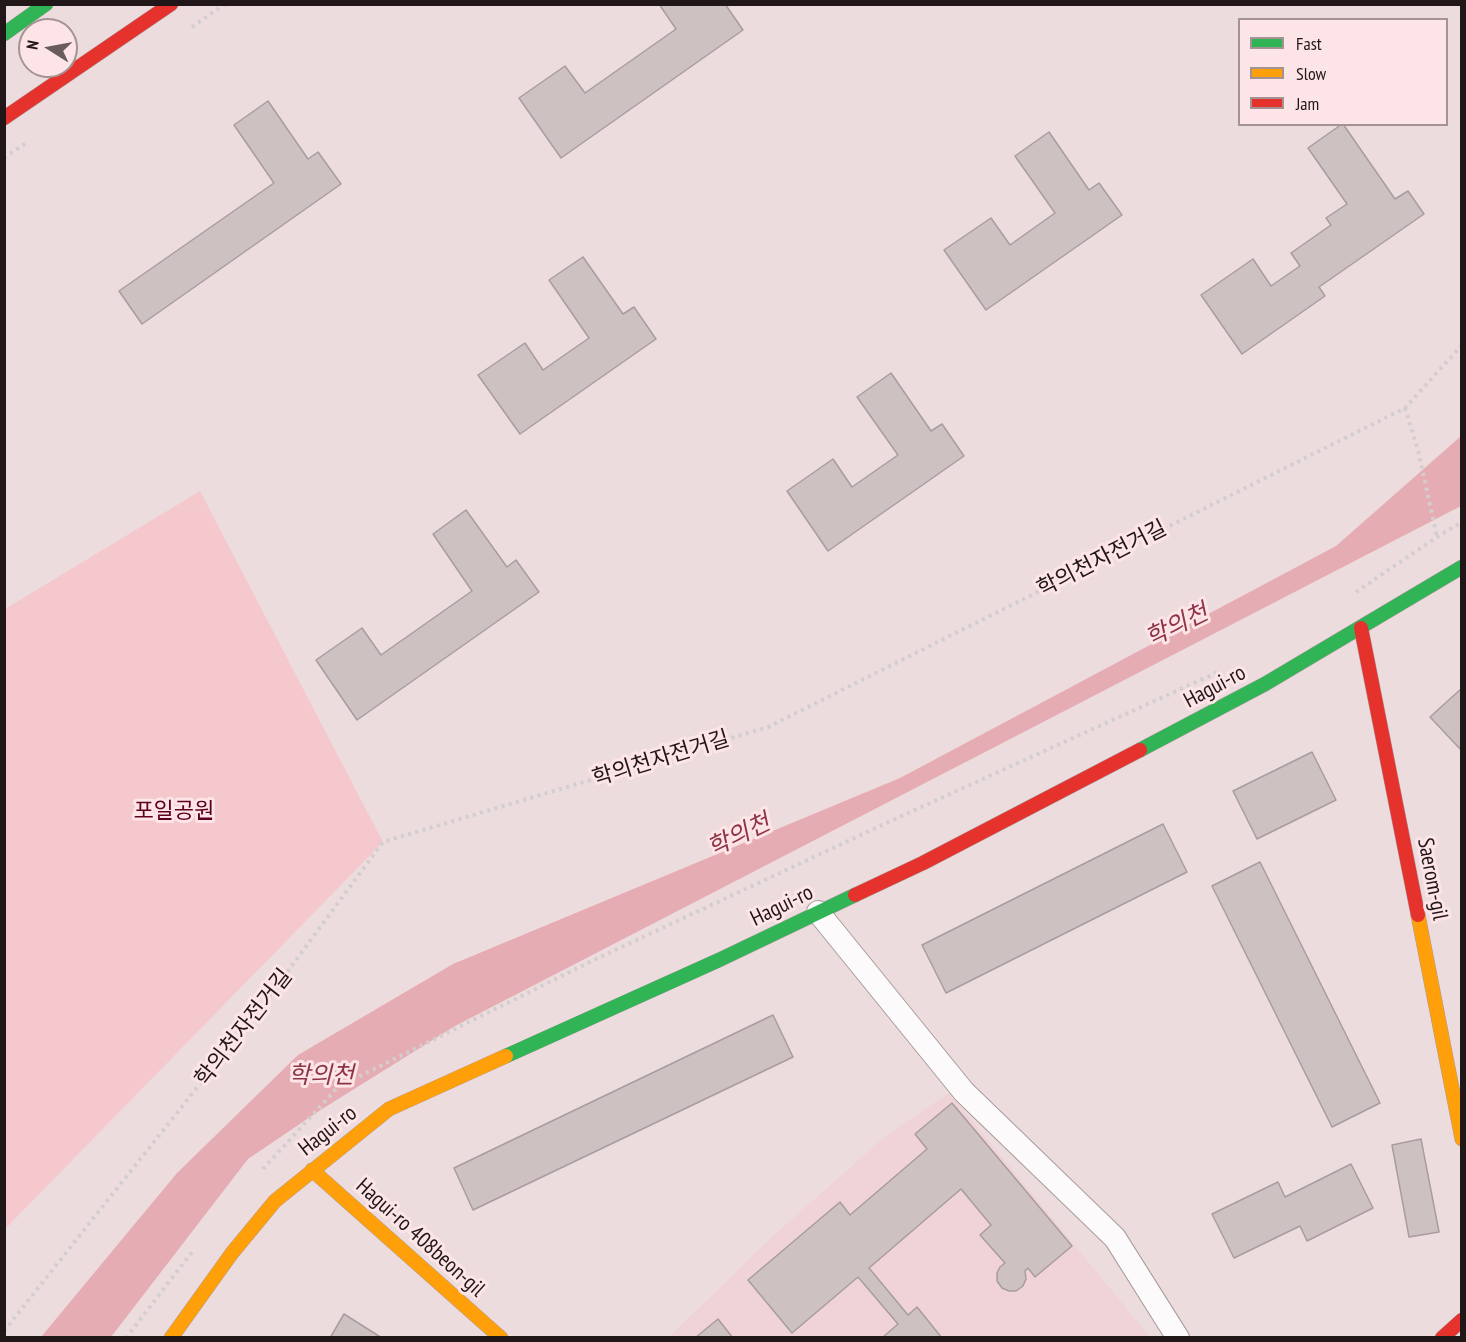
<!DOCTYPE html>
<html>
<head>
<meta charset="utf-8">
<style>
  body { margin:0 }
  #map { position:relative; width:1466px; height:1342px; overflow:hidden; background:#eddcde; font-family:"PT Sans Narrow",sans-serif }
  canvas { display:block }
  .frame { position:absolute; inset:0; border:6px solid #211718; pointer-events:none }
  .legend { position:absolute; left:1238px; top:18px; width:210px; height:108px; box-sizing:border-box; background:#fde5e7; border:2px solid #a59394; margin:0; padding:8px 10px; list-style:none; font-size:18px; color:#211718 }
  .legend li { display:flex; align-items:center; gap:12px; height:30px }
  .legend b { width:30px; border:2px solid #a59394 }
  .north { position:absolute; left:18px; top:18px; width:60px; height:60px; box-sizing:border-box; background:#fde5e7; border:2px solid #a59394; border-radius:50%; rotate:281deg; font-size:16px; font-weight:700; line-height:24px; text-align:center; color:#211718 }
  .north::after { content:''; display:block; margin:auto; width:21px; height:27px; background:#685c5d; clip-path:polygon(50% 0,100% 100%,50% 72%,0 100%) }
</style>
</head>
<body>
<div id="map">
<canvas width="1466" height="1342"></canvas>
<div class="frame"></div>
<ul class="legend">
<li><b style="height:8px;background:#30b455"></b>Fast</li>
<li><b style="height:8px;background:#ff9f0a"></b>Slow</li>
<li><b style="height:8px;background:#e5322d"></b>Jam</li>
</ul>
<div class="north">N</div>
</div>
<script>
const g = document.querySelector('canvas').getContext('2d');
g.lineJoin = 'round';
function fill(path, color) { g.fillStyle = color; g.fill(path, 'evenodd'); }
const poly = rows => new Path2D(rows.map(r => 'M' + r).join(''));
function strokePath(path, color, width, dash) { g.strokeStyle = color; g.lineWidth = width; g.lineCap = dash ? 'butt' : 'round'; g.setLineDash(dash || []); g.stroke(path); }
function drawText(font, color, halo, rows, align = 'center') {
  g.font = font + ' "PT Sans Narrow","Noto Sans KR",sans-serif'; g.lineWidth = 6; g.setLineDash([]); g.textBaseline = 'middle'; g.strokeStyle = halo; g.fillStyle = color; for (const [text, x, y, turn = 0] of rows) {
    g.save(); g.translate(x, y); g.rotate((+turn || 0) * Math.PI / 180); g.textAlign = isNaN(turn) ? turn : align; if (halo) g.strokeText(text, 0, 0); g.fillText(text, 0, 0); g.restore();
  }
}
const built = poly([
  [949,1093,1150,1337,668,1338,775,1234,888,1134]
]);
const green = poly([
  [200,491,383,842,6,1228,4,1226,5,609]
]);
const water = poly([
  [1461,436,1461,506,455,1026,319,1111,248,1159,111,1337,41,1337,177,1173,298,1055,453,964,900,778,1336,546]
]);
const building = poly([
  [659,4,725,4,743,30,561,158,519,98,565,66,585,93,676,29,659,4],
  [268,101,308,159,318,152,341,184,142,324,119,291,274,183,234,125,268,101],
  [1342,124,1343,124,1395,199,1408,191,1424,214,1319,287,1325,296,1242,354,1201,295,1253,259,1271,286,1300,266,1291,253,1331,225,1326,218,1347,204,1308,148,1342,124],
  [1049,132,1089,190,1099,183,1122,215,986,310,944,250,991,218,1010,245,1055,213,1015,156,1049,132],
  [583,257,623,314,634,307,656,339,520,434,478,375,525,343,543,370,589,338,549,280,583,257],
  [891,373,931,431,942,424,964,456,828,551,787,491,833,459,852,487,898,455,857,397,891,373],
  [466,510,507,567,516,560,539,592,357,720,316,660,362,628,381,655,472,591,433,534,466,510],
  [1462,688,1462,751,1430,717,1462,688],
  [1312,752,1336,800,1257,839,1233,791,1312,752],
  [1163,824,1187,872,946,993,922,945,1163,824],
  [1260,862,1380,1103,1332,1127,1212,886,1260,862],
  [773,1015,793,1057,473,1210,454,1168,773,1015],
  [952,1103,1072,1246,1035,1277,1028,1268,1025,1271,1026,1279,1023,1286,1016,1291,1009,1291,1002,1288,997,1281,997,1273,1000,1267,1005,1263,980,1235,991,1225,961,1189,869,1268,908,1315,917,1307,942,1338,882,1338,898,1324,858,1277,792,1333,748,1280,840,1202,850,1215,927,1149,915,1134,952,1103],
  [1421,1139,1439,1232,1409,1237,1392,1145,1421,1139],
  [1351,1164,1373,1208,1307,1241,1300,1226,1234,1258,1212,1214,1278,1182,1285,1197,1351,1164],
  [344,1314,382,1338,330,1338,344,1314],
  [718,1319,733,1338,695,1338,718,1319]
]);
const path = poly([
  [192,27,225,4],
  [4,158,26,143],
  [1405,408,1418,450,1437,537],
  [1356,592,1437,537,1462,522],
  [263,1169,338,1087,594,960,895,819,1218,672],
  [4,1331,268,998,383,842,768,727,1405,408,1462,345],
  [126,1338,192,1252]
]);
const street = poly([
  [818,912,964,1092,1115,1238,1178,1338]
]);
const fast = poly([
  [4,34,46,4],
  [1140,750,1265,684,1462,567],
  [506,1056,719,960,855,895]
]);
const slow = poly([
  [1418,915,1462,1139],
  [312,1170,501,1338],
  [171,1338,232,1253,275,1201,389,1109,506,1056]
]);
const jam = poly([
  [4,118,171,4],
  [1361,628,1418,915],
  [855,895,923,863,1140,750],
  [1442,1338,1462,1320]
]);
const streetNames = [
  ["학의천자전거길",1102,559,-27],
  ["Hagui-ro",1215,687,-28],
  ["학의천자전거길",661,759,-17],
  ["Saerom-gil",1432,879,79],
  ["Hagui-ro",782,906,-26],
  ["학의천자전거길",244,1028,-52],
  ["Hagui-ro",328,1131,-38],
  ["Hagui-ro 408beon-gil",420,1238,42]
];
const parkNames = [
  ["포일공원",174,812]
];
const waterNames = [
  ["학의천",1177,626,-26],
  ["학의천",739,836,-26],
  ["학의천",321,1076]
];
fill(built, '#f0d3d6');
fill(green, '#f4c8cd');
fill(water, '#e6acb3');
fill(building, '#cec1c2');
strokePath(building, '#a99c9e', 1.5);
strokePath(street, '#a89c9d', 24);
strokePath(fast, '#a89c9d', 15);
strokePath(slow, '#a89c9d', 15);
strokePath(jam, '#a89c9d', 15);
strokePath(path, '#d2cece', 4, [3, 4.5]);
strokePath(street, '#fcfafa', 22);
strokePath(fast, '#30b455', 14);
strokePath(slow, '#ff9f0a', 14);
strokePath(jam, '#e5322d', 14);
drawText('22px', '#211718', '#fde5e7', streetNames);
drawText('22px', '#5e0020', '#fde5e7', parkNames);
drawText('italic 24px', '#8d3345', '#fde5e7', waterNames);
</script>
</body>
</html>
